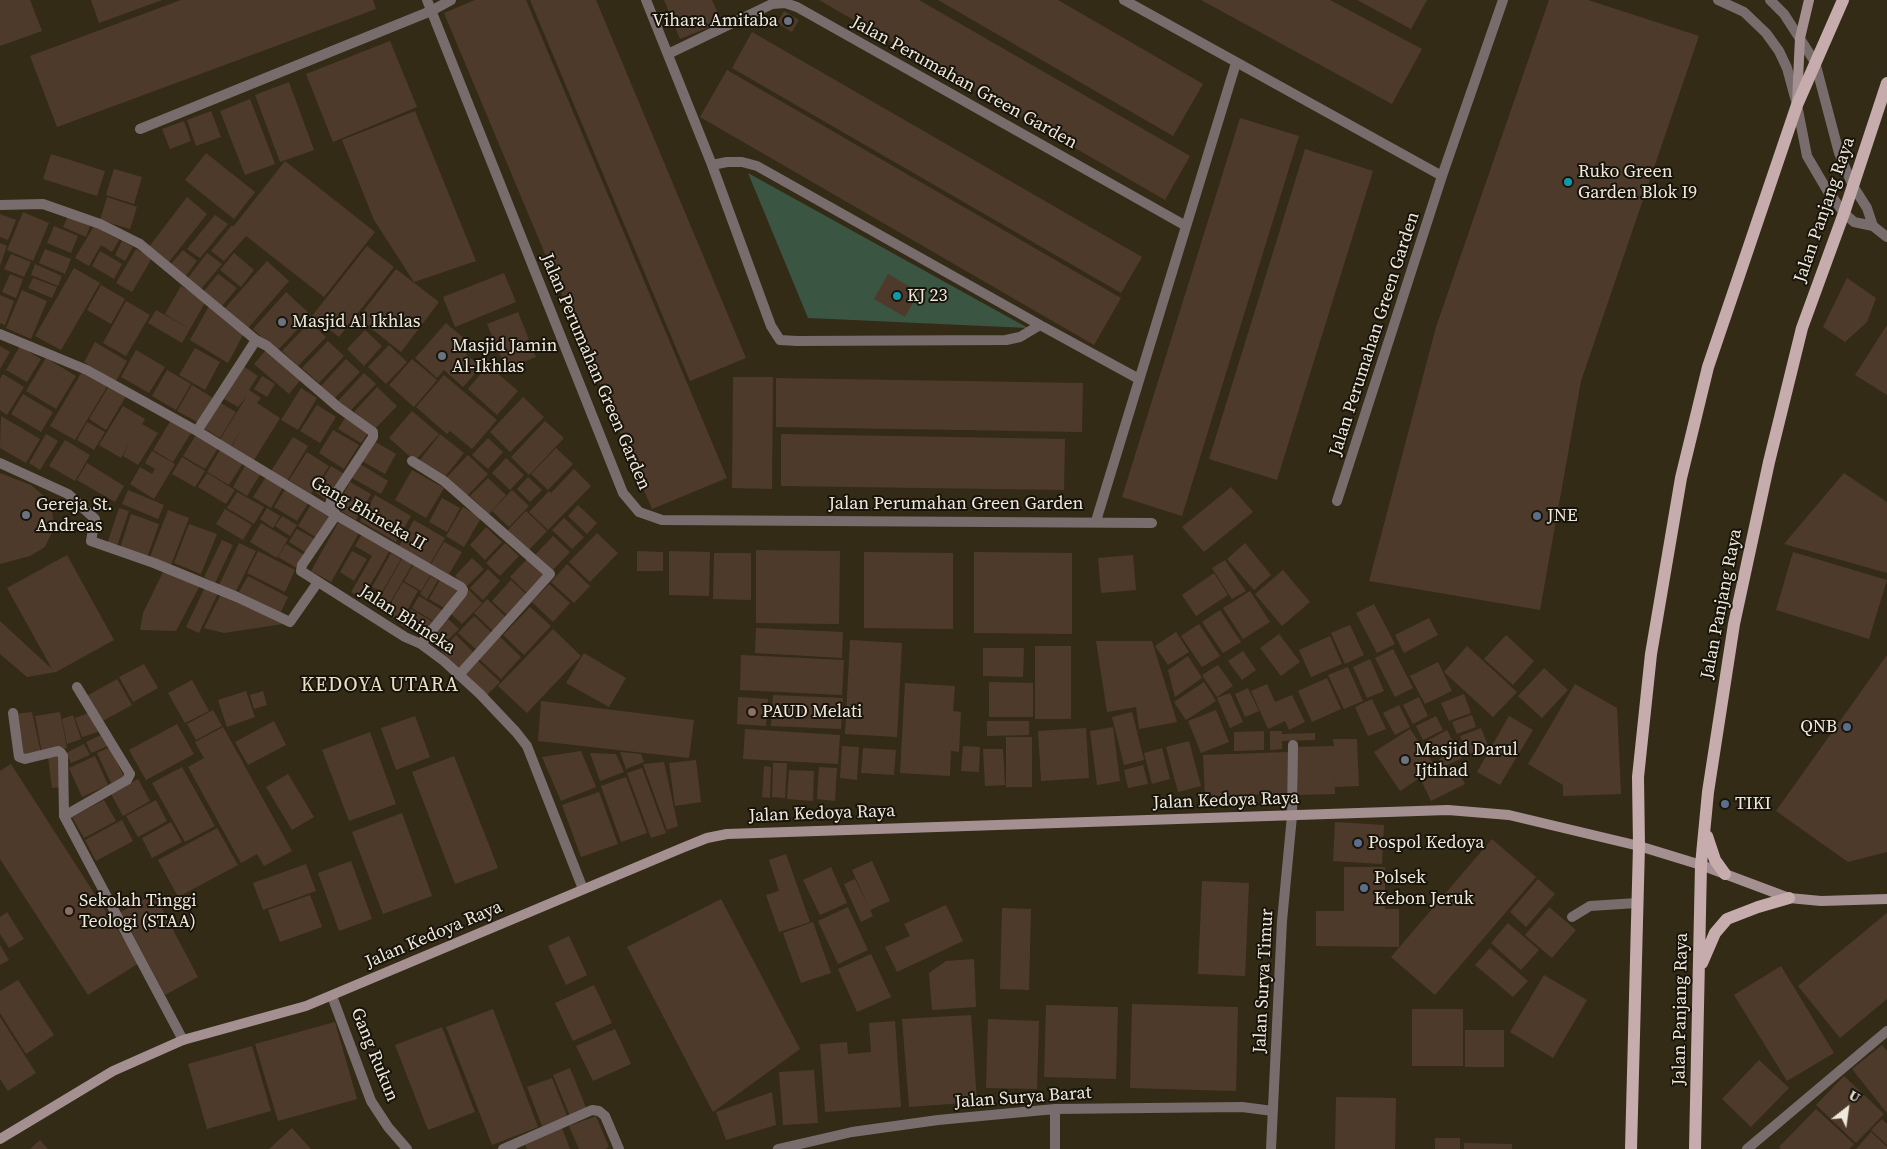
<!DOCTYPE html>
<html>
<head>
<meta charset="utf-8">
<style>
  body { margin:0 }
  #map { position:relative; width:1887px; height:1149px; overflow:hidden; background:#342b16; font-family:"Source Serif 4",serif }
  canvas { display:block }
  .north { position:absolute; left:1822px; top:1084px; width:50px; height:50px; -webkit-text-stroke:4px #18140b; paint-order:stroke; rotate:30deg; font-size:14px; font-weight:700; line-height:20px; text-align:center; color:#efe9dc }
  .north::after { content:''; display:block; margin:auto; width:18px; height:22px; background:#efe9dc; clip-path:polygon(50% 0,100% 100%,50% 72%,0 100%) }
</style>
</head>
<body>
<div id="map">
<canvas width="1887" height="1149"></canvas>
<div class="north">U</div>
</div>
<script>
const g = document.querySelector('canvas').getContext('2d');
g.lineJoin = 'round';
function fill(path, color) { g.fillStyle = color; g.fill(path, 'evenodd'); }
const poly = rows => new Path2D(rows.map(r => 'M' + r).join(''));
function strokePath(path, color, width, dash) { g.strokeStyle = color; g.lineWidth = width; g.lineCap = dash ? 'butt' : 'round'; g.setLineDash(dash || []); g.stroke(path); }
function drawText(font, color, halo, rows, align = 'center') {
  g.font = font + ' "Source Serif 4",serif'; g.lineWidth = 4; g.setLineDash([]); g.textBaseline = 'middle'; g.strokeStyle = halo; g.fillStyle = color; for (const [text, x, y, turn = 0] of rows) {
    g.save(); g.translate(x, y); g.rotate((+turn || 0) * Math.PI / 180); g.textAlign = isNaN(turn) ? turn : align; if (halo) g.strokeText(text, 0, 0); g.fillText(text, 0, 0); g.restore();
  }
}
const green = poly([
  [748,173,1028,328,808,318]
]);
const building = poly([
  [0,0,30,0,42,31,0,46],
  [91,0,162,0,99,23],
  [181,0,373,0,376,9,57,127,30,56],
  [475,0,526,0,727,478,652,509,444,13],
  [530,0,596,0,746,358,690,381],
  [664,0,712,0,722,22,680,39],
  [819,0,919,0,1190,156,1165,200],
  [938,0,1058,0,1203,84,1173,136],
  [1201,0,1330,0,1422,49,1392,104],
  [1357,0,1427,0,1411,29],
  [1549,0,1588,0,1699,36,1581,381,1540,610,1369,581,1436,327],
  [784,11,799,20,792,32,777,23],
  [752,32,1142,257,1121,293,732,68],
  [390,41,417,107,333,142,306,74],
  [727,70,1121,298,1094,345,700,117],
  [289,82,314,150,280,162,255,95],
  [250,99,275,164,245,175,220,111],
  [211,111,221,137,196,146,187,120],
  [415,111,476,261,414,282,374,220,342,140],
  [1240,118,1299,136,1182,516,1122,497],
  [184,121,191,141,170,149,162,129],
  [1305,149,1373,171,1277,480,1209,459],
  [206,153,255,192,234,219,185,180],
  [51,154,105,171,97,196,43,179],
  [285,161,375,232,324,297,246,236,224,261,211,251,232,225,233,227],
  [114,169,142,177,134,204,106,195],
  [107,197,137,207,130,229,100,220],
  [187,197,207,214,169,262,149,247],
  [23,212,49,223,33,261,7,250],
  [0,214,16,220,8,240,0,237],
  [215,215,228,224,200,258,187,249],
  [68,216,90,226,86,237,63,227],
  [54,226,78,236,71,253,47,243],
  [94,226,119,240,112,252,101,245,89,266,75,258],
  [122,241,133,247,125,261,115,255],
  [0,243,7,246,0,266],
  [367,246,394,267,339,337,312,316],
  [45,249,71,259,65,274,39,263],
  [136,249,152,258,132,292,116,283],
  [183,250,197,261,185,277,170,265],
  [100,251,122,264,114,279,92,266],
  [207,253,222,264,201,289,188,278],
  [234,253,254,270,241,287,220,270],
  [11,254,31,262,24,277,4,269],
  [267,261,289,281,248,328,225,308],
  [35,264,62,276,58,286,31,275],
  [74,268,100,283,61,350,35,336],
  [396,269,439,302,401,352,358,318],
  [504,273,516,302,455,327,443,297],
  [10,274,23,279,16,298,2,292],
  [218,274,237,288,222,306,204,291],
  [888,274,919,292,905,317,874,299],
  [33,278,57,287,52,298,28,288],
  [1847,278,1876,298,1867,322,1845,342,1823,327],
  [101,285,125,299,111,324,87,310],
  [181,286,206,301,190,329,165,314],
  [22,290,47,301,31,339,6,328],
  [286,292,311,315,277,351,253,329],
  [0,295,14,301,5,325,0,323],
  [126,301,150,315,126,356,103,343],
  [209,306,244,333,228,363,190,340],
  [156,310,190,329,182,343,148,323],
  [518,312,536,357,506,369,487,324],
  [310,322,326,337,298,366,282,351],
  [446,323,473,346,466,354,481,367,463,387,444,370,437,378,415,358],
  [1887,325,1887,395,1855,375],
  [365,330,382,346,364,366,347,349],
  [328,341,344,356,319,383,302,368],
  [95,342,127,361,116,381,84,362],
  [389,345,407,362,386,384,368,367],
  [0,346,10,352,0,369],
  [20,346,41,359,27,382,6,370],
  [195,348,220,362,205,390,179,375],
  [136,350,165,367,149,393,121,377],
  [266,350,301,379,289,394,254,364],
  [46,358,76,376,56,409,26,391],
  [346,359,360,372,332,401,319,388],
  [412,359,437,380,414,407,389,385],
  [488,365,518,391,497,415,468,389],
  [243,366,258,376,249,390,261,398,257,403,280,418,254,460,232,446,243,427,230,448,219,441,247,396,238,407,224,399],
  [83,370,108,385,75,440,50,426],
  [167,370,191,384,176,410,152,396],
  [364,373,376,384,349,412,337,402],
  [3,374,24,387,7,415,0,410,0,379],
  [444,375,497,420,472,449,450,431,447,434,416,407],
  [262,376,275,384,267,397,254,389],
  [733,377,773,377,772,489,732,488],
  [776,378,1083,383,1082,432,776,427],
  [192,385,213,398,199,423,177,411],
  [109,386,126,396,106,430,89,419],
  [377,387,397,406,374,430,354,412],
  [301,388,317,398,298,430,281,420],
  [23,394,53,412,41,432,11,414],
  [523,397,544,417,510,452,490,432],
  [219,402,236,412,220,438,203,428],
  [317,405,336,417,320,443,300,431],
  [123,406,145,419,142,424,158,433,138,465,123,456,130,442,121,458,99,445],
  [412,411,439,434,415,461,389,438],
  [1,416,40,439,26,463,0,448],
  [345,418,368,433,361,443,338,429],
  [171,420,191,433,173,462,153,450],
  [545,421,564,438,529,475,511,457],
  [87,422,105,432,94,450,77,440],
  [333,430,359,445,344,469,319,453],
  [46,434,58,441,40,470,29,463],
  [440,434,464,453,444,478,420,460],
  [781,434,1065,439,1064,490,781,486],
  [196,435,218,448,205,469,183,456],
  [293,437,308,446,287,481,271,471],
  [488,438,503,452,488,469,472,455],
  [65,440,90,455,75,481,49,466],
  [374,441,396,454,385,474,362,461],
  [556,448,573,464,548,490,531,474],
  [220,450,243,463,229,485,207,472],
  [152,451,175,464,154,499,130,484,140,467,152,474,155,469,145,463],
  [307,452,329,466,311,494,289,480],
  [468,455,488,474,467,496,447,477],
  [182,457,205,471,195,487,172,474],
  [506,458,524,475,510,490,492,473],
  [87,463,124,486,115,502,77,480],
  [246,464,261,473,247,496,233,487],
  [360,464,388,481,381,494,352,478],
  [331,466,346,475,330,502,315,492],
  [574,469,591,486,548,530,529,512,549,491,551,493],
  [412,470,444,488,426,518,395,500],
  [0,473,31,485,51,502,54,528,45,547,30,556,0,564],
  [207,473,235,490,226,504,198,487],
  [1844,473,1887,502,1887,573,1784,544],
  [266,477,283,487,271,508,253,497],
  [528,477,542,490,530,502,517,489],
  [488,478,506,495,489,514,470,496],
  [350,482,371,494,356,520,336,508],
  [1231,487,1253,512,1204,552,1182,527],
  [286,488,309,502,297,521,274,507],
  [128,490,164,505,158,519,122,504],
  [512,490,529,506,509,527,492,511],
  [237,492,264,507,254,524,227,508],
  [375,495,411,516,396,542,360,521],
  [442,498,460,508,447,532,429,522],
  [312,503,332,514,317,538,298,526],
  [578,505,597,523,587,534,568,516],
  [463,507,481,518,464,547,446,536],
  [119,508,129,511,117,546,107,544],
  [267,508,280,516,273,528,260,519],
  [225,509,252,525,243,540,216,524],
  [168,510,189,518,171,565,150,557],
  [526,511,547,531,527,552,506,532],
  [131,514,159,524,147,558,120,548],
  [282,516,297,525,290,536,275,526],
  [564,518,584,537,572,549,552,530],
  [414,520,445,538,430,564,399,546],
  [339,521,359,533,331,582,311,571],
  [261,523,288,539,277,558,250,542],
  [189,524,217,534,201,574,174,563],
  [486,527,502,542,485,560,470,545],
  [297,529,317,540,308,554,289,542],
  [597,533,618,553,590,582,569,562],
  [362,534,390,550,362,599,351,592,372,556,355,546],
  [553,536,570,552,552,571,535,555],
  [222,540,233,545,215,583,204,577],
  [444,542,462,552,449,574,431,564],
  [239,543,256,551,235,593,219,585],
  [505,543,519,556,500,576,486,563],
  [1245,543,1271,575,1254,590,1227,559],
  [286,544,306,556,298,569,278,557],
  [756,550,840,551,839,624,756,623],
  [258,551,295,570,285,592,247,573],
  [352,551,367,559,354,581,340,572],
  [637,551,663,552,663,571,637,571],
  [669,551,710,552,709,596,669,595],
  [864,552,953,553,953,629,864,628],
  [974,552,1072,553,1072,634,974,633],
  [1793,552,1887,580,1869,639,1776,610],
  [391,553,401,559,382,592,372,587],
  [714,553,751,553,751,600,713,599],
  [67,555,114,640,56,672,27,677,0,654,0,621,52,669,7,588],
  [1133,555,1136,590,1101,593,1098,558],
  [403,557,413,563,388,606,378,601],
  [529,557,547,574,528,594,510,577],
  [472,558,484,569,466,587,455,576],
  [1225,560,1246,591,1232,599,1212,568],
  [414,564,431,574,421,591,404,581],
  [567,564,590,586,574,603,551,582],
  [488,569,500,581,483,600,470,588],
  [164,570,199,587,176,631,140,630,143,613],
  [1283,570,1310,602,1282,626,1255,594],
  [1214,573,1228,595,1196,616,1182,595],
  [248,576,288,597,280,614,239,592],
  [431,576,438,580,427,599,420,594],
  [440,580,457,590,446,609,429,599],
  [511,580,529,597,510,618,492,601],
  [403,582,418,591,401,621,385,613],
  [549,584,570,603,553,622,532,602],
  [205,587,218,593,199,633,186,627],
  [469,590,482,603,462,624,449,612],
  [1250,591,1270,622,1243,639,1223,608],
  [221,594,283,624,224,633,204,628],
  [419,596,442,610,435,622,412,608],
  [487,599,509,620,496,634,474,613],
  [1374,604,1395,644,1377,653,1356,613],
  [530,607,551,626,524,655,503,635],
  [411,609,433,622,424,638,401,625],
  [1220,610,1241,642,1223,653,1202,622],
  [474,616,494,635,478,651,458,633],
  [446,617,459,629,441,647,429,635],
  [1429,618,1438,635,1404,653,1395,635],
  [1199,624,1220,656,1202,667,1181,636],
  [1350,625,1364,655,1345,664,1331,633],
  [756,628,843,632,842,658,755,653],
  [553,629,581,656,527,713,498,686],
  [1176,632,1189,652,1168,665,1155,646],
  [1279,634,1300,662,1281,676,1260,648],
  [456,635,476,655,461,670,441,651],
  [1506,635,1534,661,1513,685,1484,659],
  [499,636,521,657,501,679,478,658],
  [1330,636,1342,664,1311,677,1299,650],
  [850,640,902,643,897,737,845,734],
  [1096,641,1152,641,1177,722,1139,729,1136,707,1107,712],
  [1035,646,1071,646,1071,719,1035,719],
  [1467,646,1517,692,1493,717,1444,672],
  [983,648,1024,648,1023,677,983,676],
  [1393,649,1413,688,1395,697,1375,658],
  [1243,651,1256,670,1242,680,1228,661],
  [584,653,626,678,609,707,566,683],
  [741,655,844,660,842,695,740,690],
  [1887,655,1887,852,1848,862,1776,811],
  [1188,656,1202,678,1175,697,1168,670],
  [1370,659,1384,691,1367,698,1353,667],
  [478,661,500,682,486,696,464,676],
  [1438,662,1452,691,1425,704,1410,676],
  [144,664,158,688,133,702,119,677],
  [1218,665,1233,686,1217,697,1202,675],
  [1348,667,1363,701,1344,709,1328,675],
  [1544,668,1568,690,1542,718,1518,696],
  [1327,678,1341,709,1312,722,1298,691],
  [117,679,132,705,99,723,85,697],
  [192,680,209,711,185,723,168,693],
  [989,682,1033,683,1033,717,989,717],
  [1204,682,1216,701,1186,720,1174,702],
  [905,683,955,686,953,711,961,712,959,752,951,751,950,776,900,773],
  [1267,684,1275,702,1292,695,1305,722,1289,730,1285,721,1268,729,1251,691],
  [1575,684,1617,708,1621,794,1563,796,1563,785,1528,764],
  [1248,688,1259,711,1245,717,1235,694],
  [246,691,255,717,227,727,218,700],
  [263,691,267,705,254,709,250,695],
  [1230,693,1243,722,1230,728,1217,698],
  [1464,694,1471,713,1449,721,1441,703],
  [773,695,843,698,841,729,771,726],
  [738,697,768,699,766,726,737,724],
  [1419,697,1428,716,1413,724,1403,705],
  [1372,699,1386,729,1368,736,1355,707],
  [541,701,694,720,689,758,538,741],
  [1399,705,1410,727,1395,735,1383,713],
  [213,710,222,726,196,740,187,724],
  [1216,710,1229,742,1201,753,1188,721],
  [32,712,41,753,24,757,15,714],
  [60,712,67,748,42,753,35,716],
  [91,712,98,732,82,737,75,718],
  [1132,712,1144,760,1124,765,1112,717],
  [73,715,81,739,67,744,62,719],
  [1472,715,1476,727,1457,734,1452,722],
  [415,716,430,757,396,770,381,728],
  [1436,716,1443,730,1423,740,1416,726],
  [1509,716,1533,730,1500,785,1477,772],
  [274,721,286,745,248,765,235,742],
  [987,721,1029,721,1029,735,987,736],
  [177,724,194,754,146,780,129,750],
  [223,727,292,851,264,866,257,854,241,863,188,767,204,758,195,742],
  [1113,727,1120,781,1097,785,1090,731],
  [1086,728,1089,778,1041,781,1038,731],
  [1481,728,1489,748,1468,756,1460,736],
  [745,729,840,735,838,764,743,759],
  [1410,729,1436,767,1400,791,1374,752],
  [1447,730,1455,746,1433,757,1425,742],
  [1264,731,1264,750,1234,751,1234,732],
  [1270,731,1282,731,1282,734,1315,733,1315,740,1282,741,1282,749,1270,750],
  [370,732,396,804,349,821,322,750],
  [103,734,108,746,91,753,86,742],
  [1006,737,1032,737,1032,787,1006,787],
  [1333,739,1357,739,1359,786,1335,787,1334,768,1335,794,1298,795,1295,747,1334,746],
  [1189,741,1201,786,1178,792,1166,747],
  [84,744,90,755,71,763,66,753],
  [842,746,859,747,857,780,840,778],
  [963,746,980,747,979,772,961,771],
  [110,747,124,777,111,783,97,753],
  [863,748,896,750,894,775,861,773],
  [1162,748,1170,779,1152,784,1144,753],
  [983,749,1003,749,1005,785,985,786],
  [1458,750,1462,758,1443,767,1439,759],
  [581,751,596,787,561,801,542,757],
  [620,752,641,754,644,762,626,769],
  [1288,752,1289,793,1205,797,1203,755],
  [590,753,616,754,624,772,600,781],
  [58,756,62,787,52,788,48,757],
  [95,756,108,785,82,797,69,768],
  [454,756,498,868,455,884,412,772],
  [696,760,701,802,675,806,669,763],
  [664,762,678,826,667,830,643,764],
  [773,763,787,763,785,798,772,797],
  [11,764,139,963,88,995,0,859,0,771],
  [1143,765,1148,784,1128,788,1124,770],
  [1455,765,1465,784,1431,801,1422,782],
  [764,766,771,767,770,798,762,797],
  [182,767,215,826,185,842,152,783],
  [819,767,837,768,835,801,817,799],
  [642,768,666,833,651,838,627,773],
  [789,770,814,771,813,801,787,799],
  [288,774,314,817,292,830,266,787],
  [626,777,647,833,621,842,601,786],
  [138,779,150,801,123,816,111,794],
  [599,792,618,844,581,857,562,805],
  [104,800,116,821,84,838,72,817],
  [156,800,167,821,138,837,126,816],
  [402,813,432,896,383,914,352,832],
  [122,820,133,841,96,861,85,840],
  [171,822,182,842,152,858,142,838],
  [1335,822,1384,825,1382,864,1333,861],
  [217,828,238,865,178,897,158,860],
  [1492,839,1536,877,1435,995,1391,957],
  [786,854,810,922,779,932,766,895,779,891,769,860],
  [351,861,372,919,339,931,318,873],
  [872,861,890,901,870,910,852,870],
  [306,864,316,891,263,910,253,883],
  [831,867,847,903,820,915,803,880],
  [1344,867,1385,867,1385,909,1399,909,1399,947,1316,946,1316,911,1344,911],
  [855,879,873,916,861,922,844,884],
  [1538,879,1555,894,1526,927,1510,912],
  [1202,881,1249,883,1245,976,1198,974],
  [154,894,198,977,165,995,121,912],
  [310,895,322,927,280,942,268,910],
  [721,899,800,1049,713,1112,627,947],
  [946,905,963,941,897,972,885,947,910,936,904,924],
  [848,907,868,950,838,964,818,921],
  [1549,907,1576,930,1552,958,1525,935],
  [1002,908,1031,909,1029,990,1000,989],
  [7,912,24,939,9,948,0,934,0,917],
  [1887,913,1887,999,1840,1038,1798,986],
  [813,922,831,973,801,983,783,933],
  [1508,923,1539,950,1521,970,1491,943],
  [569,936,587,975,566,985,548,946],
  [0,945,9,960,0,965],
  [1490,948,1528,981,1513,997,1475,965],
  [871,954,891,997,857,1012,838,969],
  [974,959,976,1007,932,1010,929,973,946,961],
  [1781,966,1834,1053,1787,1081,1734,995],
  [1544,975,1587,1000,1553,1058,1510,1032],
  [18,980,54,1035,26,1054,0,1013,0,991],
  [594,985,612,1023,573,1041,555,1003],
  [1132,1004,1238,1007,1236,1091,1130,1088],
  [1046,1005,1118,1007,1116,1079,1044,1077],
  [493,1009,538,1127,492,1145,446,1027],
  [1412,1009,1463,1009,1463,1066,1412,1066],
  [971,1015,977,1102,909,1107,902,1019],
  [0,1017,36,1073,8,1091,0,1079],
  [988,1019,1039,1021,1037,1089,986,1088],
  [895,1021,901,1107,825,1112,820,1044,847,1042,848,1054,871,1052,869,1023],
  [335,1022,357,1099,278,1121,255,1044],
  [442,1027,475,1112,428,1130,395,1045],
  [615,1029,631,1064,593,1081,576,1046],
  [1465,1030,1504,1030,1504,1067,1465,1067],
  [1882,1045,1887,1051,1887,1113,1852,1069],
  [252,1046,271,1111,207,1129,188,1064],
  [1759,1060,1789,1088,1751,1127,1722,1099],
  [570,1068,587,1110,570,1116,553,1075],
  [814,1070,818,1123,783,1125,779,1072],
  [1844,1076,1884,1114,1856,1143,1816,1105],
  [552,1078,567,1116,542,1126,527,1087],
  [772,1092,776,1125,726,1140,716,1112],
  [1336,1097,1396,1098,1395,1149,1335,1149],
  [1816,1109,1854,1144,1849,1149,1781,1149,1779,1147],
  [596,1116,609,1147,605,1149,579,1149,569,1126],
  [1882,1119,1887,1124,1887,1145,1871,1130],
  [292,1128,311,1149,269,1149],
  [562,1128,570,1149,527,1149,525,1144],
  [1871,1132,1887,1147,1887,1149,1856,1149],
  [1435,1138,1460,1138,1460,1149,1435,1149],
  [40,1140,48,1149,30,1149],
  [1464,1143,1512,1144,1512,1149,1464,1149]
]);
const street = poly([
  [427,0,623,493,639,512,662,520,1152,523],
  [646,0,712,165,771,326,780,340,797,341,1006,340,1020,337,1040,325],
  [1124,0,1442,176],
  [1718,0,1744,12,1766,33,1779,51,1787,68,1797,105,1807,156,1827,190,1844,213,1854,222,1873,226,1887,237],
  [1770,0,1784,14,1815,62,1839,153,1853,186,1867,208,1873,226],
  [668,54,772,4,785,3,797,7,1186,226],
  [140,129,431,11,451,0],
  [712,165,727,162,742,162,757,166,1040,325,1139,379],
  [0,205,43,204,100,224,140,244,256,340],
  [0,334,87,370,197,431,256,340,267,346,338,407,373,432,373,437,331,501,330,504,336,515,302,565,301,571,405,637,421,644,444,661,480,694,516,732,527,746,583,889],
  [197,431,336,515,461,587,463,590,462,593,421,644],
  [412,461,444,481,550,574,459,675],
  [0,463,68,494,95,519,91,541,154,563,237,597,290,622,318,582],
  [1337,501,1442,176,1503,0],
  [1096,521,1236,63],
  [13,713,19,757,25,759,58,751,61,753,63,756,64,816,127,780,130,774,77,687],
  [64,816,183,1040],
  [1572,917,1590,906,1637,903],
  [332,996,371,1101,388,1127,407,1149],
  [1055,1109,1055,1149],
  [503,1149,592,1110,599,1111,605,1116,619,1149],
  [778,1149,852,1132,938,1120,1055,1109,1242,1107,1273,1111],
  [1271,1149,1282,921,1292,816,1293,745],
  [1747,1149,1887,1031]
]);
const secondary = poly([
  [1797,101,1800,38,1809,0],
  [0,1139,113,1071,183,1040,306,1006,682,848,707,838,727,834,1448,810,1509,815,1639,846,1701,865,1789,898,1821,901,1887,899]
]);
const primary = poly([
  [1707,836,1715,860,1725,874],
  [1702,963,1715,933,1727,919,1758,907,1789,898],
  [1631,1149,1639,846,1638,777,1651,654,1681,478,1708,367,1797,105,1843,0],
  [1695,1149,1701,865,1708,792,1734,624,1769,462,1802,328,1844,213,1887,83]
]);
const markers = [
  [788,21,5,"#6b7280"],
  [1568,182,5,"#0f9aa8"],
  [897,296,5,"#0f9aa8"],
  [282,322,5,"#6b7280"],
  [442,356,5,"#6b7280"],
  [26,515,5,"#6b7280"],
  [1537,516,5,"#5c6f8a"],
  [752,712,5,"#8d6e63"],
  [1847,727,5,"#5c6f8a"],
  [1405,760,5,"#6b7280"],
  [1725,804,5,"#5c6f8a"],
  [1358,843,5,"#5c6f8a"],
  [1364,888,5,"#5c6f8a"],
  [69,911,5,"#8d6e63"]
];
const poiNames = [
  ["Vihara Amitaba",778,21,"right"],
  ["Ruko Green",1578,172],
  ["Garden Blok I9",1578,193],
  ["KJ 23",907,296],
  ["Masjid Al Ikhlas",292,322],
  ["Masjid Jamin",452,346],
  ["Al-Ikhlas",452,367],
  ["Gereja St.",36,505],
  ["Andreas",36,526],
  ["JNE",1547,516],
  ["PAUD Melati",762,712],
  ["QNB",1837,727,"right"],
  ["Masjid Darul",1415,750],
  ["Ijtihad",1415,771],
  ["TIKI",1735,804],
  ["Pospol Kedoya",1368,843],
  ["Polsek",1374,878],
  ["Kebon Jeruk",1374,899],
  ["Sekolah Tinggi",79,901],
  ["Teologi (STAA)",79,922]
];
const streetNames = [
  ["Jalan Perumahan Green Garden",964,83,29],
  ["Jalan Panjang Raya",1825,210,-71],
  ["Jalan Perumahan Green Garden",1375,334,-72],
  ["Jalan Perumahan Green Garden",595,372,67],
  ["Jalan Perumahan Green Garden",956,504],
  ["Gang Bhineka II",368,514,30],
  ["Jalan Panjang Raya",1722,604,-79],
  ["Jalan Bhineka",407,620,33],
  ["Jalan Kedoya Raya",1226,801,-2],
  ["Jalan Kedoya Raya",822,814,-2],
  ["Jalan Kedoya Raya",434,935,-23],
  ["Jalan Surya Timur",1264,981,-87],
  ["Jalan Panjang Raya",1681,1009,-89],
  ["Gang Rukun",374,1055,68],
  ["Jalan Surya Barat",1023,1098,-4]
];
const quarterNames = [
  ["KEDOYA UTARA",380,686]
];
fill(green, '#3a5542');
fill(building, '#4e3a2b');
strokePath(street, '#796c6d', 10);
strokePath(secondary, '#a59091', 10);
strokePath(primary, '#c6acad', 12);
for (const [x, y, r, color] of markers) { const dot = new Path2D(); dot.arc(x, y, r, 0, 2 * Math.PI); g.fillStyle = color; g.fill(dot); strokePath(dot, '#18140b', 2); }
drawText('18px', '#efe9dc', '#18140b', poiNames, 'left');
drawText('18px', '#efe9dc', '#18140b', streetNames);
g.letterSpacing = '1px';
drawText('20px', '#ebe0c6', '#18140b', quarterNames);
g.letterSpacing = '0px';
</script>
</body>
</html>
